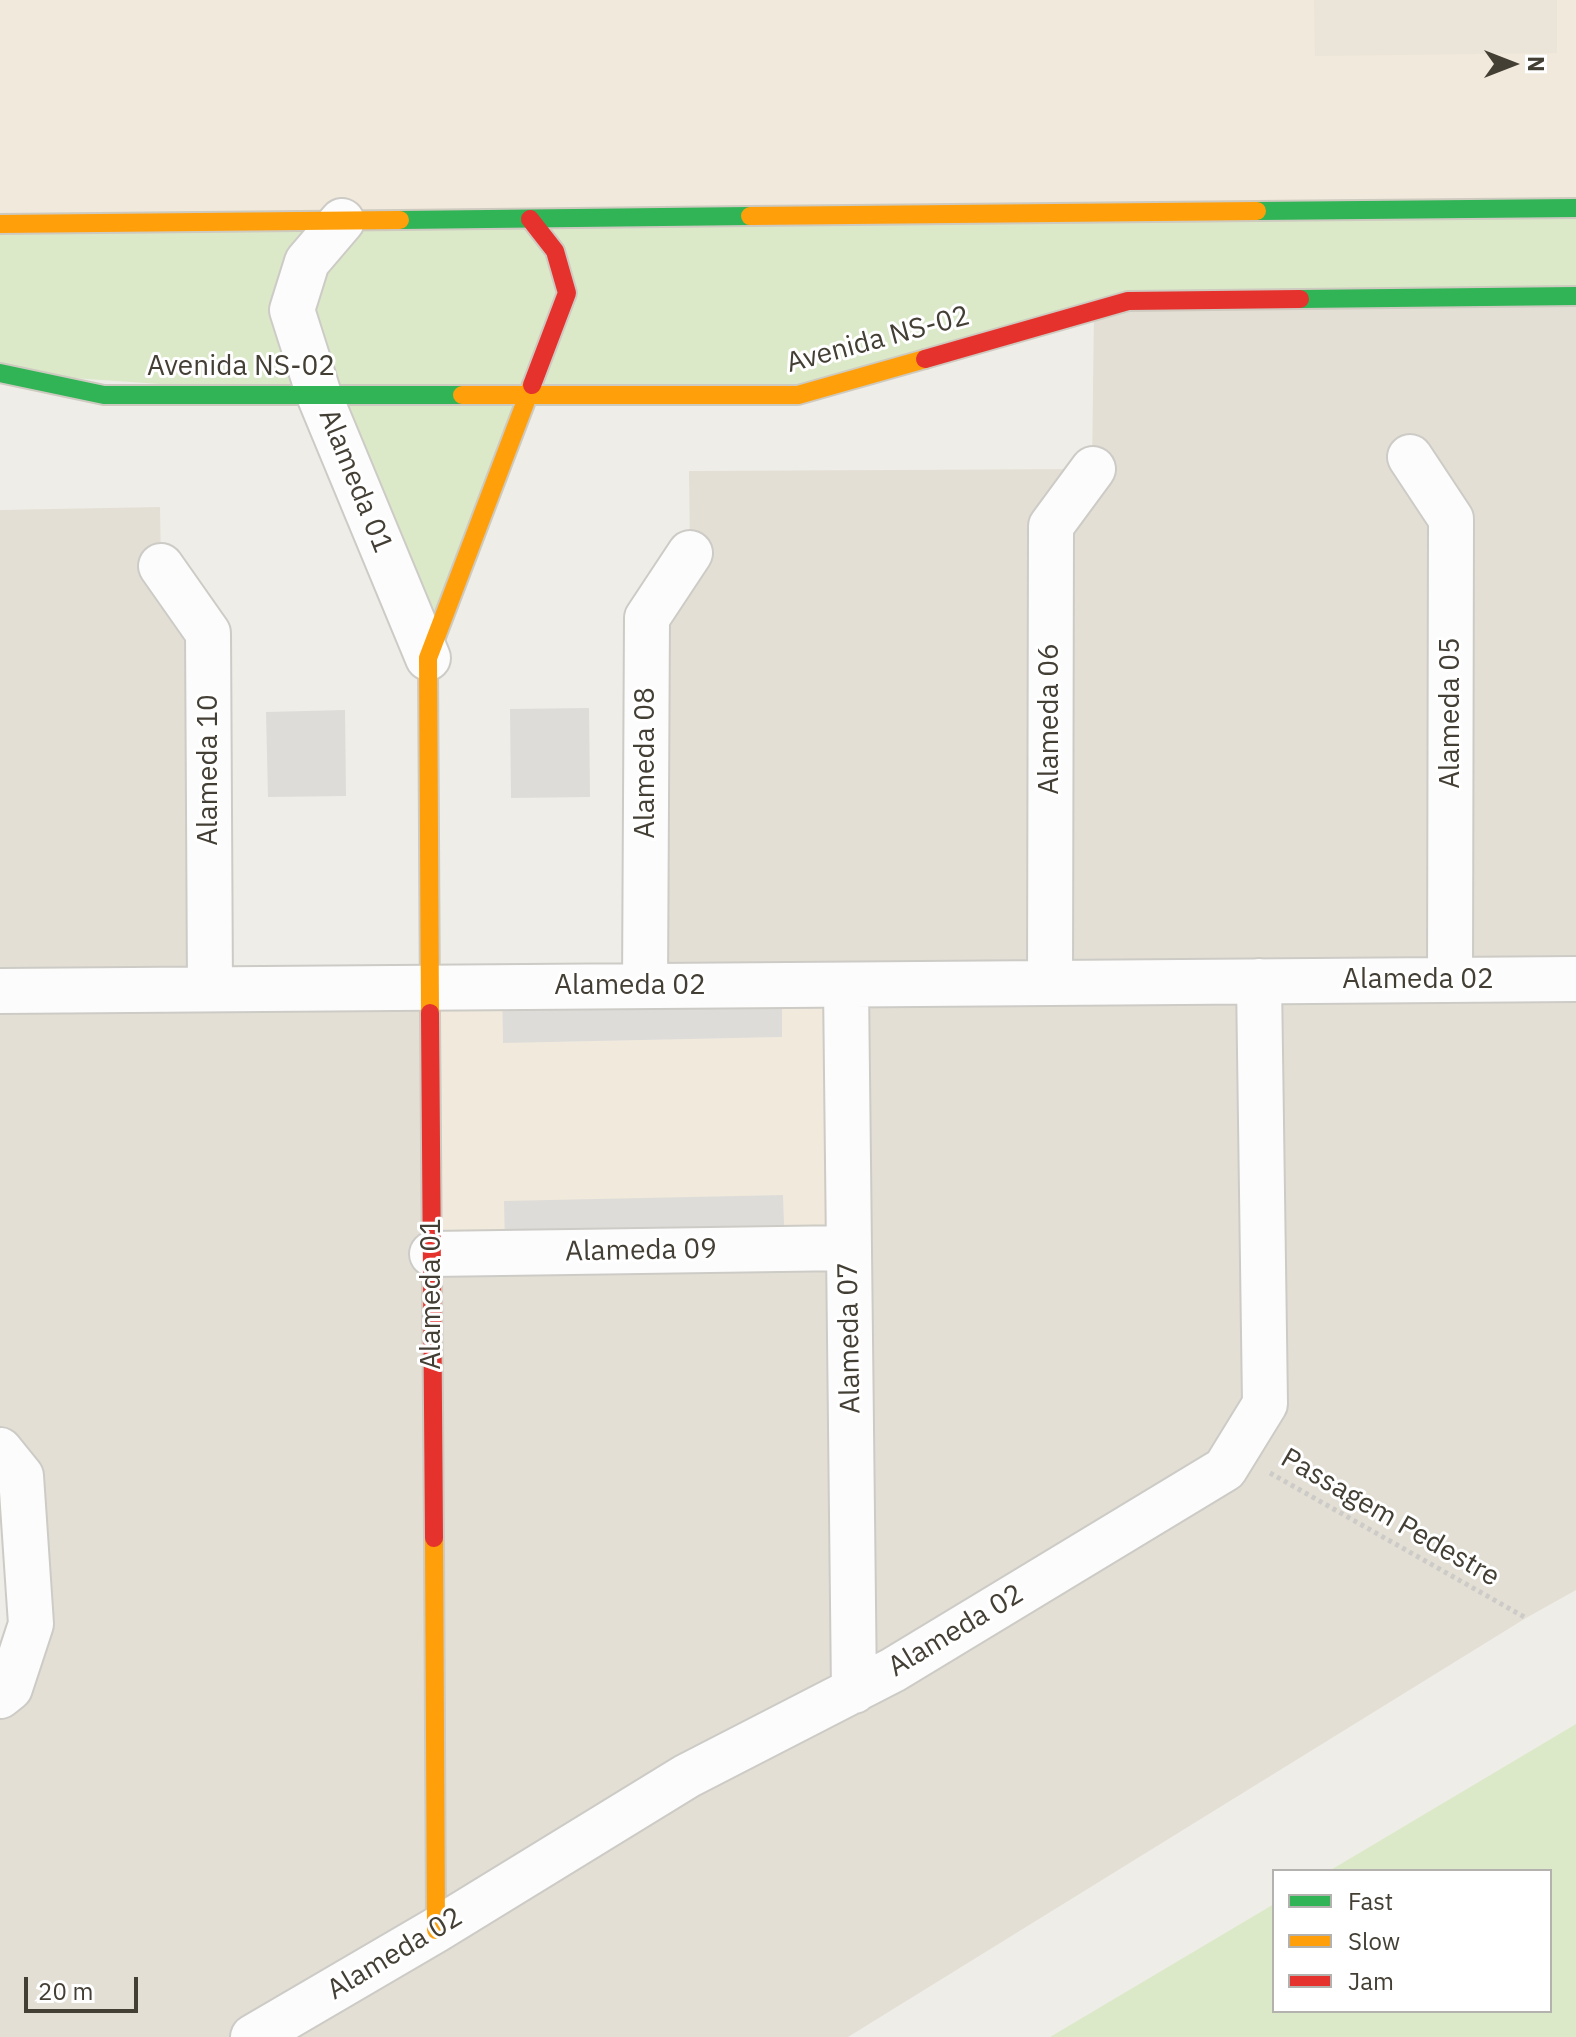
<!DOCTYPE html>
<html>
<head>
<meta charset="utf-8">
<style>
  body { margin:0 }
  #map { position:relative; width:1576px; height:2037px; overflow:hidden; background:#efede8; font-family:"IBM Plex Sans",sans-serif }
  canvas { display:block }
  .legend { position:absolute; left:1272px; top:1869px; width:280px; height:144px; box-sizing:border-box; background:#fff; border:2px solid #b4b2ae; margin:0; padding:10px 14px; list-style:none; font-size:24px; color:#443f35 }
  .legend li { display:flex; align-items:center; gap:16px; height:40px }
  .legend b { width:40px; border:2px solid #b4b2ae }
  .north { position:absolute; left:1472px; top:24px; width:80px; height:80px; -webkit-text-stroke:6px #fff; paint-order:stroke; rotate:90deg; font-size:22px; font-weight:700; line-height:32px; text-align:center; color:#443f35 }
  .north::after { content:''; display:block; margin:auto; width:28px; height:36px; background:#443f35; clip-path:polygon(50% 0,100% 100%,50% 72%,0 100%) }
  .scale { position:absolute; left:24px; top:1977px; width:114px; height:36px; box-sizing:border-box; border:4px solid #443f35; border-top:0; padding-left:10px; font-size:24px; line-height:28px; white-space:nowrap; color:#443f35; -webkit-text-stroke:6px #fff; paint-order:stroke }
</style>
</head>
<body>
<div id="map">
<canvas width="1576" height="2037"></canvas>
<ul class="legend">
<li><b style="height:10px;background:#30b455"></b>Fast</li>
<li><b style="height:10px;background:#ff9f0a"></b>Slow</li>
<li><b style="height:10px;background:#e5322d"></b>Jam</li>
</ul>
<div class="north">N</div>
<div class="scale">20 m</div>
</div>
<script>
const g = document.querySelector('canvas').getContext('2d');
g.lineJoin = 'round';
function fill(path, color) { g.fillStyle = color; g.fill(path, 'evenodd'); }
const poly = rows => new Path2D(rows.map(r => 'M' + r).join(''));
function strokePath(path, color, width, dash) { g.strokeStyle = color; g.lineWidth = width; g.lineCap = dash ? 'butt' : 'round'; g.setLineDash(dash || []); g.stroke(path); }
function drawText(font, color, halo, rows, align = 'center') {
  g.font = font + ' "IBM Plex Sans",sans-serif'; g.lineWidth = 6; g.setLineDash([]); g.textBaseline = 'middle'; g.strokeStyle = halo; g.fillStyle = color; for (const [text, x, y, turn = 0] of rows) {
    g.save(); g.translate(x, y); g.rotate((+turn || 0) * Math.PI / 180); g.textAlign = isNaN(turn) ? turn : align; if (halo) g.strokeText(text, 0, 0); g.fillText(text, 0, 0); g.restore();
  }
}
const residential = poly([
  [1576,296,1576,1590,1526,1618,848,2037,0,2037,0,1696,31,1624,0,1450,0,510,160,507,161,566,208,633,210,989,430,987,432,1254,849,1248,846,985,645,986,647,618,690,553,689,471,1092,469,1094,310]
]);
const commercial = poly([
  [0,0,1576,0,1576,208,0,224],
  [782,985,846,985,849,1248,785,1249,783,1195,504,1202,505,1253,432,1254,430,987,502,987,503,1043,782,1037]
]);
const education = poly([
  [1314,0,1557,0,1557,53,1315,56]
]);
const green = poly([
  [1576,208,1576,296,1128,301,798,395,528,395,428,658,319,395,0,373,0,224],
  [1576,1724,1576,2037,1050,2037,1274,1904,1274,2011,1550,2011,1550,1871,1329,1871]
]);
const parking = poly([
  [589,708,590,797,511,798,510,709],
  [345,710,346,796,268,797,266,712],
  [782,985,782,1037,503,1043,502,987],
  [783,1195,785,1249,505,1253,504,1201]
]);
const path = poly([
  [1270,1473,1526,1618]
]);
const street = poly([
  [342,221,307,262,292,310,319,395,428,658],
  [1410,457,1451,519,1450,980],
  [161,566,208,633,210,989],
  [1050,983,1051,526,1093,469],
  [846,985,854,1691],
  [645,986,647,618,690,553],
  [0,991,1576,979],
  [432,1254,849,1248],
  [0,1450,21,1476,31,1624,10,1688,0,1696],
  [253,2037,436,1930,687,1776,893,1670,1225,1469,1265,1404,1259,981]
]);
const fast = poly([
  [1257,211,1576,208],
  [400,220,750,216],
  [1300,299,1576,296],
  [0,373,104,395,462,395]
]);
const slow = poly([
  [750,216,1257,211],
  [0,224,400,220],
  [462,395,798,395,925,359],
  [430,1013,428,658,532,385],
  [434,1538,436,1930]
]);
const jam = poly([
  [530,219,555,251,567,293,532,385],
  [925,359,1128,301,1300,299],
  [430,1013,434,1538]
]);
const streetNames = [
  ["Avenida NS-02",878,340,-15],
  ["Avenida NS-02",241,367],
  ["Alameda 01",355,481,68],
  ["Alameda 05",1451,713,-90],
  ["Alameda 06",1050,719,-90],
  ["Alameda 08",646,763,-90],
  ["Alameda 10",209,770,-90],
  ["Alameda 02",1418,980],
  ["Alameda 02",630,986],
  ["Alameda 09",641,1251,-1],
  ["Alameda 01",432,1294,-90],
  ["Alameda 07",850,1338,-91],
  ["Passagem Pedestre",1390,1518,30],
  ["Alameda 02",956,1631,-31],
  ["Alameda 02",395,1954,-31]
];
fill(residential, '#e3dfd5');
fill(commercial, '#f1e9db');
fill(education, '#eae5d8');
fill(green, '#dbe9c9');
fill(parking, '#dedcd8');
strokePath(street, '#cdcbc6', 48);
strokePath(fast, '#cecac0', 22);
strokePath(slow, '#cecac0', 22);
strokePath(jam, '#cecac0', 22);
strokePath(path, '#cdcbc7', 5, [4, 4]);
strokePath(street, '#fdfcfc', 44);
strokePath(fast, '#30b455', 18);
strokePath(slow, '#ff9f0a', 18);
strokePath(jam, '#e5322d', 18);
drawText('28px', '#443f35', '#fff', streetNames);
</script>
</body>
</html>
